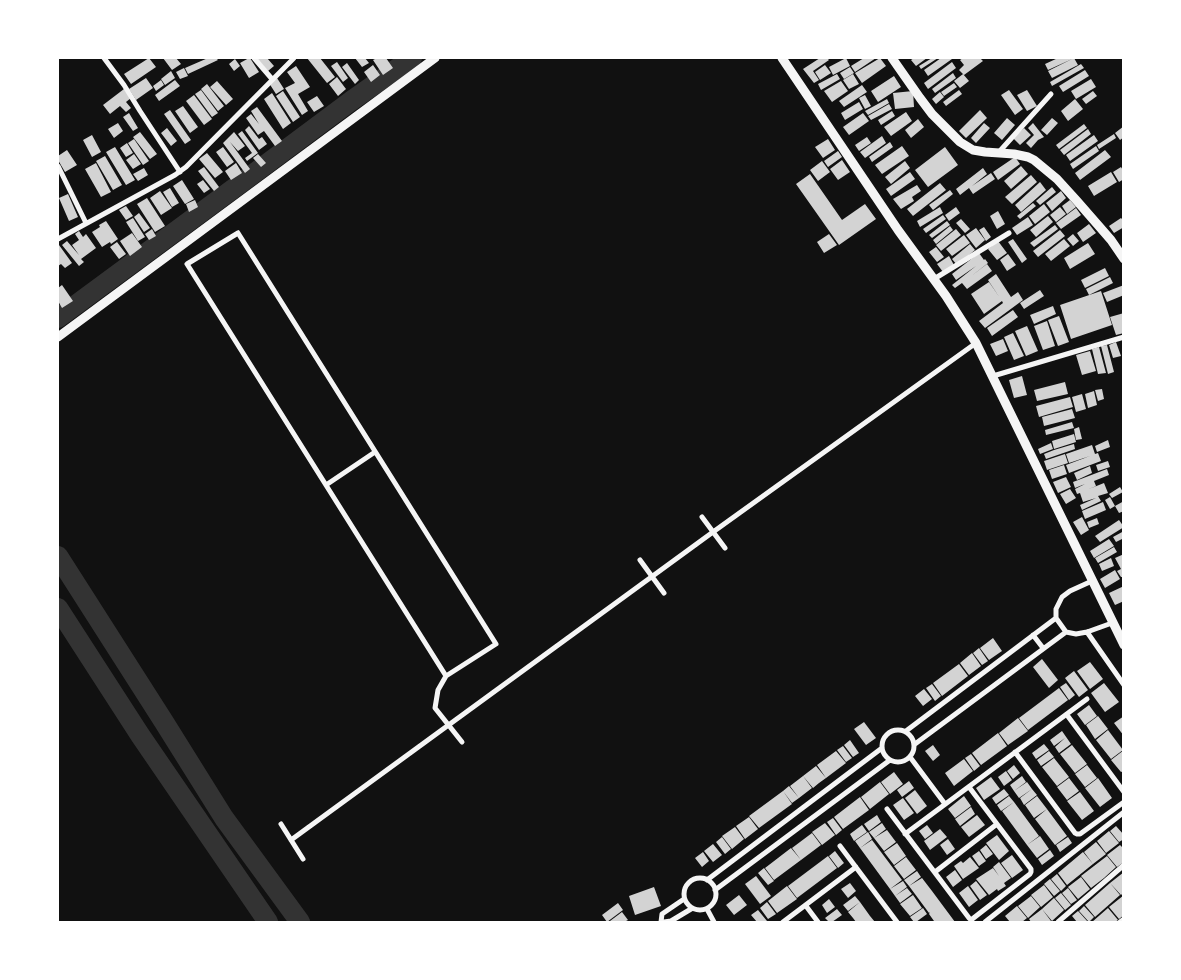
<!DOCTYPE html>
<html>
<head>
<meta charset="utf-8">
<style>
  body { margin:0 }
  #map { position:relative; width:1181px; height:980px; overflow:hidden; background:#111; font-family:"Roboto Condensed",sans-serif }
  canvas { display:block }
  .frame { position:absolute; inset:0; border:59px solid #fff; pointer-events:none }
</style>
</head>
<body>
<div id="map">
<canvas width="1181" height="980"></canvas>
<div class="frame"></div>
</div>
<script>
const g = document.querySelector('canvas').getContext('2d');
g.lineJoin = 'round';
const poly = rows => new Path2D(rows.map(r => 'M' + r).join(''));
function strokePath(path, color, width, dash) { g.strokeStyle = color; g.lineWidth = width; g.lineCap = dash ? 'butt' : 'round'; g.setLineDash(dash || []); g.stroke(path); }
function fill(path, color) { g.fillStyle = color; g.fill(path, 'evenodd'); }
const river = poly([
  [58,318,241,183,351,101,412,58],
  [58,556,164,722,224,818,300,922],
  [58,608,140,735,268,922]
]);
const building = poly([
  [149,58,156,67,131,84,124,74],
  [163,58,176,58,181,64,172,70],
  [208,58,216,58,218,60,188,74,185,68],
  [249,58,250,58,259,72,249,78,240,63],
  [256,58,267,58,274,66,268,71],
  [307,58,320,58,335,77,327,83],
  [355,58,365,58,369,63,362,67],
  [377,58,386,58,393,68,383,75,373,60],
  [820,58,827,58,829,60,813,71,819,80,814,83,803,69],
  [846,58,850,66,833,75,829,67],
  [864,58,876,58,855,72,851,66],
  [880,58,886,66,862,83,855,73],
  [914,58,927,58,916,66,911,60],
  [932,58,938,58,921,69,919,66],
  [941,58,951,58,952,59,928,76,924,70],
  [963,58,980,58,983,61,964,75,959,70,964,65,960,60],
  [1058,58,1074,58,1078,65,1052,78,1048,71,1072,59,1048,70,1045,64],
  [235,59,240,66,234,71,229,64],
  [337,62,348,78,343,82,331,66],
  [952,62,956,68,928,89,924,83],
  [347,63,359,80,355,84,342,67],
  [1081,64,1084,68,1052,86,1050,82],
  [373,65,380,75,371,82,364,72],
  [825,65,831,73,820,80,815,72],
  [296,66,310,87,298,94,308,111,302,115,285,88,295,83,287,72],
  [850,67,854,73,844,79,840,73],
  [184,68,188,76,180,79,176,72],
  [1085,70,1089,76,1063,92,1059,86],
  [171,71,175,78,165,85,161,79],
  [953,73,956,78,935,93,932,89],
  [837,74,840,79,821,90,818,84],
  [853,74,859,84,849,89,843,80],
  [963,74,969,81,960,88,954,81],
  [894,76,901,87,878,102,871,91],
  [337,77,346,89,338,96,329,84],
  [146,78,153,88,136,100,129,89],
  [277,78,284,89,276,94,269,83],
  [1091,79,1096,87,1076,99,1071,91],
  [161,80,164,85,156,91,153,86],
  [175,80,180,86,159,101,155,95],
  [217,81,233,99,226,105,210,87],
  [841,81,848,91,832,102,824,91],
  [954,83,957,87,944,96,941,92],
  [207,84,224,106,218,111,201,89],
  [862,85,867,92,844,107,839,101],
  [124,89,131,98,126,102,131,108,126,112,120,106,110,114,103,105],
  [201,90,218,113,212,117,195,94],
  [959,90,962,94,946,106,943,102],
  [1009,90,1023,109,1015,115,1001,95],
  [1027,90,1037,106,1027,111,1017,95],
  [283,91,300,117,293,122,276,96],
  [913,91,914,107,895,109,893,93],
  [1093,91,1097,96,1086,104,1082,99],
  [940,92,944,97,936,104,932,99],
  [272,93,291,123,283,129,264,99],
  [194,95,212,119,204,125,186,101],
  [865,95,871,106,865,109,859,98],
  [317,96,324,106,314,112,307,102],
  [887,99,889,103,868,115,865,111],
  [1075,99,1083,109,1068,121,1061,111],
  [859,102,863,109,845,120,841,113],
  [889,104,892,109,871,120,868,116],
  [183,106,198,127,190,133,175,111],
  [257,107,282,141,275,146,264,131,258,135,246,118,251,114,259,124,251,111],
  [170,110,191,140,185,144,164,114],
  [980,110,987,118,966,138,959,131],
  [892,111,895,116,881,125,878,120],
  [906,112,912,121,891,136,884,127],
  [129,113,138,128,133,131,123,117],
  [863,113,869,121,849,135,843,127],
  [1007,118,1015,125,1002,140,994,133],
  [1052,118,1058,123,1047,135,1041,130],
  [918,119,924,127,911,138,905,130],
  [118,123,123,131,114,138,108,129],
  [984,123,990,128,976,143,971,138],
  [1033,123,1044,137,1038,140,1031,148,1026,143,1034,135,1028,128],
  [1084,124,1087,128,1059,149,1056,145],
  [249,126,259,139,262,137,267,144,259,150,245,130],
  [1124,126,1124,137,1120,140,1115,133],
  [167,128,177,141,171,146,161,133],
  [1024,128,1031,135,1020,145,1013,138],
  [1088,129,1091,134,1064,155,1060,150],
  [242,131,258,153,247,161,245,158,252,153,238,134],
  [140,132,157,154,150,159,133,137],
  [234,132,245,146,238,151,230,142,250,169,245,173,223,143],
  [1114,134,1116,138,1099,149,1097,145],
  [92,135,101,152,92,157,83,140],
  [1094,135,1098,141,1070,161,1066,155],
  [882,136,886,143,865,158,860,152],
  [867,137,871,143,859,151,855,145],
  [134,139,149,161,143,165,128,143],
  [828,139,835,150,823,158,815,147],
  [890,142,893,147,872,162,869,157],
  [127,143,133,153,126,157,120,148],
  [902,146,909,156,882,174,875,165],
  [1096,146,1099,151,1073,169,1070,164],
  [115,147,135,180,126,185,106,152],
  [223,147,234,162,227,167,216,152],
  [945,147,958,165,928,187,915,170],
  [67,150,77,165,65,172,58,160,58,156],
  [1105,150,1111,157,1080,180,1075,173],
  [838,151,842,157,828,167,824,161],
  [207,153,223,172,215,178,199,159],
  [134,154,141,164,133,169,126,160],
  [258,154,266,163,261,167,253,158],
  [105,156,122,185,113,190,96,161],
  [1015,157,1020,164,998,180,993,172],
  [842,160,850,172,838,180,830,169],
  [822,161,830,172,818,181,810,170],
  [905,161,910,168,891,184,885,177],
  [96,163,111,192,101,197,85,169],
  [236,163,242,173,231,180,225,171],
  [1021,166,1028,174,1011,189,1004,181],
  [204,167,219,187,214,191,198,171],
  [1121,167,1124,172,1124,179,1119,182,1113,172],
  [144,168,148,175,138,181,133,174],
  [983,168,987,174,972,186,991,173,995,179,973,194,969,188,960,195,956,189],
  [910,172,915,179,891,196,886,189],
  [1111,172,1117,182,1094,196,1088,186],
  [810,174,842,220,865,204,876,219,839,245,796,184],
  [1031,175,1037,182,1012,204,1005,197],
  [182,180,194,199,185,204,173,186],
  [203,180,210,189,204,193,197,184],
  [1040,182,1046,190,1021,212,1015,205],
  [940,183,946,190,913,216,907,209],
  [917,185,921,191,912,197,914,201,901,209,893,199],
  [1052,187,1056,192,1040,205,1036,201],
  [170,188,179,203,172,207,163,192],
  [950,190,953,194,933,210,929,205],
  [160,191,172,208,161,215,150,198],
  [1061,191,1066,198,1052,211,1046,203],
  [68,194,78,217,69,221,59,198],
  [147,198,165,226,155,232,137,204],
  [195,200,198,207,189,212,186,204],
  [1070,200,1076,207,1067,214,1062,206],
  [1033,203,1036,206,1020,219,1017,216],
  [1044,204,1050,212,1035,224,1029,216],
  [126,206,133,216,126,220,119,210],
  [940,207,943,213,920,227,917,221],
  [956,207,960,213,949,221,945,215],
  [1060,207,1066,214,1056,222,1050,215],
  [1076,208,1081,215,1061,229,1056,223],
  [998,211,1005,224,997,229,990,216],
  [139,213,150,228,144,232,134,217],
  [943,215,946,219,926,233,923,229],
  [1048,216,1053,222,1036,237,1030,230],
  [1028,217,1033,225,1017,235,1012,228],
  [133,218,145,237,138,241,126,222],
  [1121,218,1124,221,1124,227,1114,233,1109,226],
  [961,219,970,229,965,233,956,223],
  [106,221,118,239,111,244,110,242,102,247,92,232,100,227,99,225],
  [947,221,950,225,932,238,929,235],
  [1089,224,1096,233,1083,242,1077,233],
  [1055,225,1058,229,1034,247,1030,243],
  [950,226,953,230,936,244,933,240],
  [984,227,991,237,986,241,979,230],
  [976,228,985,240,976,248,966,235],
  [152,229,156,236,149,240,145,234],
  [956,229,961,235,941,251,936,245],
  [1060,230,1065,236,1038,257,1033,251],
  [79,231,83,237,86,234,96,248,81,259,84,262,79,266,62,245,67,241,79,255,72,245,79,240,75,234],
  [132,233,142,247,130,256,120,241],
  [829,234,837,245,824,253,817,242],
  [1073,234,1079,241,1073,246,1067,239],
  [964,235,970,243,952,256,946,249],
  [1013,239,1027,259,1022,263,1008,242],
  [1064,239,1070,246,1051,261,1045,254],
  [998,241,1007,253,997,260,988,249],
  [117,242,126,254,119,259,110,247],
  [1088,243,1095,254,1070,269,1064,258],
  [970,244,975,250,957,265,952,259],
  [59,245,72,263,65,268,61,264,58,266,58,246],
  [936,247,944,257,937,262,929,252],
  [979,253,984,260,985,259,988,263,970,277,987,264,992,271,967,289,962,283,955,288,952,285,976,266,956,280,952,274],
  [1008,254,1016,265,1007,271,1000,260],
  [949,256,954,265,943,272,937,264],
  [1105,268,1109,276,1085,288,1081,280],
  [996,274,1011,297,1018,292,1023,300,985,328,979,321,1003,303,1002,301,984,314,971,294,989,282,1000,298,988,280],
  [1110,277,1113,283,1089,295,1086,289],
  [62,285,73,301,62,308,58,301,58,288],
  [1124,285,1124,295,1107,302,1103,293],
  [1040,290,1044,296,1024,309,1020,303],
  [1101,291,1112,325,1071,339,1060,305],
  [1053,306,1056,314,1034,324,1030,315],
  [1013,310,1018,317,992,336,987,328],
  [1124,313,1124,333,1116,335,1110,317],
  [1059,316,1069,342,1058,346,1048,320],
  [1047,321,1055,346,1043,350,1034,326],
  [1027,326,1038,351,1026,356,1015,331],
  [1013,333,1024,356,1014,360,1004,337],
  [1003,339,1008,351,996,356,990,344],
  [1116,342,1121,356,1113,358,1109,345],
  [1107,345,1114,372,1108,374,1101,346],
  [1099,347,1106,373,1098,374,1092,349],
  [1090,351,1096,371,1082,375,1076,355],
  [1022,376,1027,395,1014,398,1009,380],
  [1065,382,1068,394,1037,401,1034,390],
  [1102,389,1104,399,1098,401,1095,390],
  [1094,391,1097,405,1088,408,1085,394],
  [1082,394,1086,409,1076,412,1072,397],
  [1070,397,1073,407,1039,417,1036,406],
  [1072,409,1075,418,1044,426,1042,417],
  [1072,422,1074,428,1046,435,1045,430],
  [1079,427,1082,439,1076,440,1074,429],
  [1074,434,1076,442,1054,449,1052,441],
  [1108,440,1110,447,1097,452,1095,446],
  [1051,443,1053,449,1040,454,1038,449],
  [1074,444,1075,449,1046,459,1044,454,1054,450,1055,453,1054,450],
  [1092,445,1095,454,1098,453,1101,461,1069,473,1066,465,1090,456,1069,463,1066,454],
  [1065,454,1068,463,1047,470,1044,461],
  [1108,461,1110,467,1098,471,1096,465],
  [1064,465,1067,474,1052,479,1049,470],
  [1090,466,1092,473,1077,480,1074,473],
  [1107,469,1109,475,1094,481,1096,486,1089,489,1104,483,1108,493,1098,496,1101,501,1082,510,1080,505,1096,498,1083,502,1080,493,1077,494,1075,489,1085,484,1075,488,1073,482],
  [1066,477,1071,487,1058,493,1053,482],
  [1120,487,1123,492,1112,498,1109,494],
  [1070,489,1076,498,1066,504,1060,494],
  [1110,497,1115,506,1124,501,1124,511,1119,513,1115,506,1110,509,1105,500],
  [1103,502,1106,510,1085,519,1082,511],
  [1082,517,1089,530,1081,535,1073,522],
  [1097,518,1099,524,1089,528,1087,522],
  [1119,520,1124,527,1100,542,1095,536],
  [1124,531,1124,538,1116,542,1113,537],
  [1109,539,1114,546,1094,558,1090,551],
  [1114,547,1117,552,1098,563,1095,558],
  [1124,554,1124,579,1122,577,1121,577,1117,571,1121,569,1115,558],
  [1111,558,1114,566,1102,571,1099,564],
  [1115,570,1120,579,1105,588,1100,579],
  [1124,586,1124,601,1115,605,1109,593],
  [993,638,1002,651,989,660,980,648],
  [979,648,988,661,982,665,973,653],
  [972,653,981,666,969,675,960,663],
  [1042,659,1058,680,1049,688,1033,667],
  [1090,662,1103,679,1090,689,1077,671],
  [959,664,968,676,942,696,933,683],
  [1074,671,1088,690,1079,697,1065,678],
  [1066,683,1075,695,1069,700,1060,687],
  [1104,683,1119,702,1105,712,1091,693],
  [932,684,941,696,935,701,926,688],
  [1059,688,1068,700,1028,730,1019,718],
  [924,689,932,699,923,706,915,696],
  [1089,705,1097,716,1085,725,1077,714],
  [1098,716,1108,729,1095,739,1086,725],
  [1124,716,1124,736,1114,723],
  [1018,718,1028,731,1008,745,999,733],
  [864,722,876,738,866,745,854,729],
  [1108,730,1123,750,1111,759,1096,740],
  [1062,731,1071,744,1059,753,1055,747,1065,738,1054,746,1050,740],
  [998,733,1007,746,981,765,972,753],
  [850,740,859,753,853,757,844,745],
  [1044,744,1049,750,1036,759,1032,753],
  [933,745,940,755,933,761,925,751],
  [1072,745,1087,764,1075,773,1060,754],
  [843,746,852,758,846,762,837,750],
  [1124,750,1124,771,1121,772,1111,760],
  [836,751,846,763,826,778,817,765],
  [1049,751,1054,757,1041,766,1037,760],
  [971,754,980,766,974,771,965,758],
  [1054,758,1069,777,1057,786,1042,767],
  [964,759,973,771,954,786,945,773],
  [1014,765,1020,773,1013,779,1007,771],
  [1087,765,1097,778,1085,787,1075,774],
  [816,766,826,778,819,783,812,773,819,783,813,788,803,776],
  [1006,771,1012,780,1004,786,998,777],
  [894,772,903,784,890,794,881,782],
  [803,776,812,788,799,798,790,786],
  [1022,776,1026,782,1014,791,1010,785],
  [991,777,1000,789,984,800,976,788],
  [1069,778,1079,791,1067,800,1057,787],
  [1098,778,1112,798,1100,807,1085,788],
  [909,781,914,788,902,797,897,790],
  [880,782,889,794,870,809,861,797],
  [1027,782,1032,789,1019,798,1014,791],
  [789,786,799,798,792,803,783,791],
  [1004,789,1009,795,996,804,992,798],
  [1032,789,1037,795,1024,805,1020,798],
  [915,790,927,806,917,814,905,798],
  [783,791,792,804,759,828,749,816],
  [1080,792,1094,811,1082,820,1067,801],
  [964,796,971,806,955,818,948,809],
  [1009,796,1014,802,1001,811,997,805],
  [1037,796,1047,809,1034,818,1025,805],
  [860,797,869,810,843,829,834,817],
  [903,798,914,813,904,820,893,805],
  [1014,802,1039,836,1027,845,1002,811],
  [971,807,975,814,960,826,955,819],
  [1047,809,1067,836,1055,845,1035,819],
  [877,815,881,822,869,831,864,824],
  [977,815,985,825,969,837,961,827],
  [749,817,758,829,745,839,736,826],
  [833,818,842,830,836,835,827,822],
  [825,823,835,835,822,845,812,832],
  [882,823,886,829,874,838,869,832],
  [862,825,867,832,854,841,850,834],
  [927,825,933,833,925,839,919,831],
  [1116,826,1124,835,1124,839,1119,842,1110,831],
  [735,827,744,839,732,849,722,836],
  [940,829,947,837,930,850,924,841],
  [887,830,896,842,884,851,874,838],
  [1109,831,1119,843,1106,853,1097,841],
  [868,832,872,839,860,848,855,841],
  [812,833,821,845,801,860,792,848],
  [997,835,1009,851,999,860,986,843],
  [1040,836,1049,849,1037,858,1027,845],
  [722,837,731,849,725,854,716,842],
  [1068,837,1072,843,1060,852,1056,845],
  [948,839,955,849,947,855,940,845],
  [872,840,902,880,890,889,860,848],
  [1096,842,1106,854,1093,864,1084,852],
  [897,843,906,856,894,865,884,852],
  [713,844,722,855,713,862,704,851],
  [986,845,993,854,986,859,980,850],
  [1120,845,1124,849,1124,862,1117,867,1107,855],
  [791,848,801,860,774,880,765,868],
  [1050,850,1054,856,1042,865,1038,859],
  [835,851,844,863,838,868,829,856],
  [979,851,986,861,979,866,972,856],
  [703,852,709,861,702,867,695,858],
  [1083,852,1093,864,1067,885,1058,873],
  [1012,855,1023,870,1012,878,1001,863],
  [828,856,837,868,797,898,788,886],
  [1107,856,1116,867,1104,878,1094,866],
  [906,857,916,870,904,879,894,866],
  [970,857,979,868,963,879,954,866,961,861,963,863],
  [999,862,1011,878,1004,883,1006,886,998,891,997,889,989,895,976,879,993,868,999,876,993,867],
  [1094,866,1104,878,1091,888,1081,876],
  [764,868,774,881,768,885,758,873],
  [955,870,962,880,953,887,946,877],
  [917,871,921,877,909,886,904,880],
  [1124,872,1124,892,1121,895,1110,883],
  [1057,874,1066,886,1061,891,1051,879],
  [756,876,771,896,760,904,745,884],
  [1081,877,1090,889,1078,899,1068,887],
  [922,878,932,891,955,922,935,922,934,921,929,914,930,912,929,913,909,886],
  [1050,879,1060,891,1054,896,1044,884],
  [903,881,907,887,895,896,890,889],
  [976,881,987,895,980,900,970,886],
  [850,883,856,891,848,898,841,889],
  [1110,883,1120,895,1095,917,1085,905],
  [1044,885,1053,897,1041,907,1031,895],
  [787,886,797,899,777,913,768,901],
  [968,886,978,900,969,907,959,893],
  [654,887,661,906,635,915,629,896],
  [907,888,912,894,900,903,895,896],
  [1068,888,1077,900,1071,904,1062,893],
  [1061,893,1071,905,1065,910,1055,898],
  [739,895,747,905,734,915,726,905],
  [913,895,922,908,910,916,900,904],
  [1124,895,1124,915,1119,919,1109,907],
  [855,896,860,902,848,911,843,905],
  [1031,896,1040,907,1028,918,1018,906],
  [1054,898,1064,910,1052,921,1042,909],
  [829,899,835,907,827,913,822,905],
  [767,902,776,914,768,919,760,908],
  [860,902,865,909,853,918,848,912],
  [618,903,623,910,607,922,602,915],
  [1017,906,1027,918,1022,922,1010,922,1005,916],
  [1084,906,1094,917,1089,922,1079,911],
  [923,908,927,914,916,922,914,922,910,917],
  [1108,908,1118,920,1115,922,1092,922],
  [837,909,842,915,832,922,829,922,825,918],
  [865,909,870,916,875,922,856,922,853,918],
  [1042,909,1051,921,1049,922,1031,922,1029,919],
  [758,910,767,921,764,922,757,922,751,915],
  [1078,911,1079,912,1088,922,1077,922,1072,916],
  [622,912,628,920,624,922,610,922,610,921]
]);
const minor = poly([
  [104,58,124,85,140,111,180,172],
  [254,58,272,79],
  [999,152,1051,94],
  [58,166,86,223],
  [238,233,496,644,446,676,187,264,238,233],
  [58,239,175,175,186,167,294,58],
  [934,279,1009,233],
  [993,376,1124,337],
  [326,485,375,452],
  [702,517,725,548],
  [640,560,664,593],
  [1092,581,1070,591,1062,597,1056,609,1056,618,1066,632,1076,634,1087,632,1112,623],
  [1087,632,1124,685],
  [1033,635,1043,648],
  [446,676,438,690,435,708,462,742],
  [1067,715,1124,792],
  '882 746a16 16 0 1 1 32 0a16 16 0 1 1-32 0Z',
  [906,731,1056,618],
  [915,744,1066,632],
  [1015,752,1075,833,1077,834,1080,834,1124,802],
  [910,757,945,804],
  [887,809,969,918,971,920,1030,874,1031,872,1031,869,969,787],
  [281,824,303,859],
  [905,834,1087,699],
  [291,840,713,532,976,343],
  [840,846,897,922],
  [935,872,997,824],
  '684 894a16 16 0 1 1 32 0a16 16 0 1 1-32 0Z',
  [707,880,882,748],
  [715,890,890,760],
  [806,906,818,922],
  [707,909,714,922],
  [661,922,662,914,684,899],
  [664,922,671,921,691,909],
  [783,922,856,867],
  [985,922,1124,812],
  [1058,922,1124,865],
  [1120,922,1124,919]
]);
const tertiary = poly([
  [782,58,898,230,946,296,976,343,1124,645],
  [892,58,920,98,932,114,960,142,973,150,985,152,1014,154,1028,157,1034,160,1057,179,1077,201,1111,240,1124,259],
  [58,337,435,58]
]);
strokePath(river, '#333', 20);
fill(building, '#d3d3d3');
strokePath(minor, '#f5f5f5', 5);
strokePath(tertiary, '#f5f5f5', 9);
</script>
</body>
</html>
